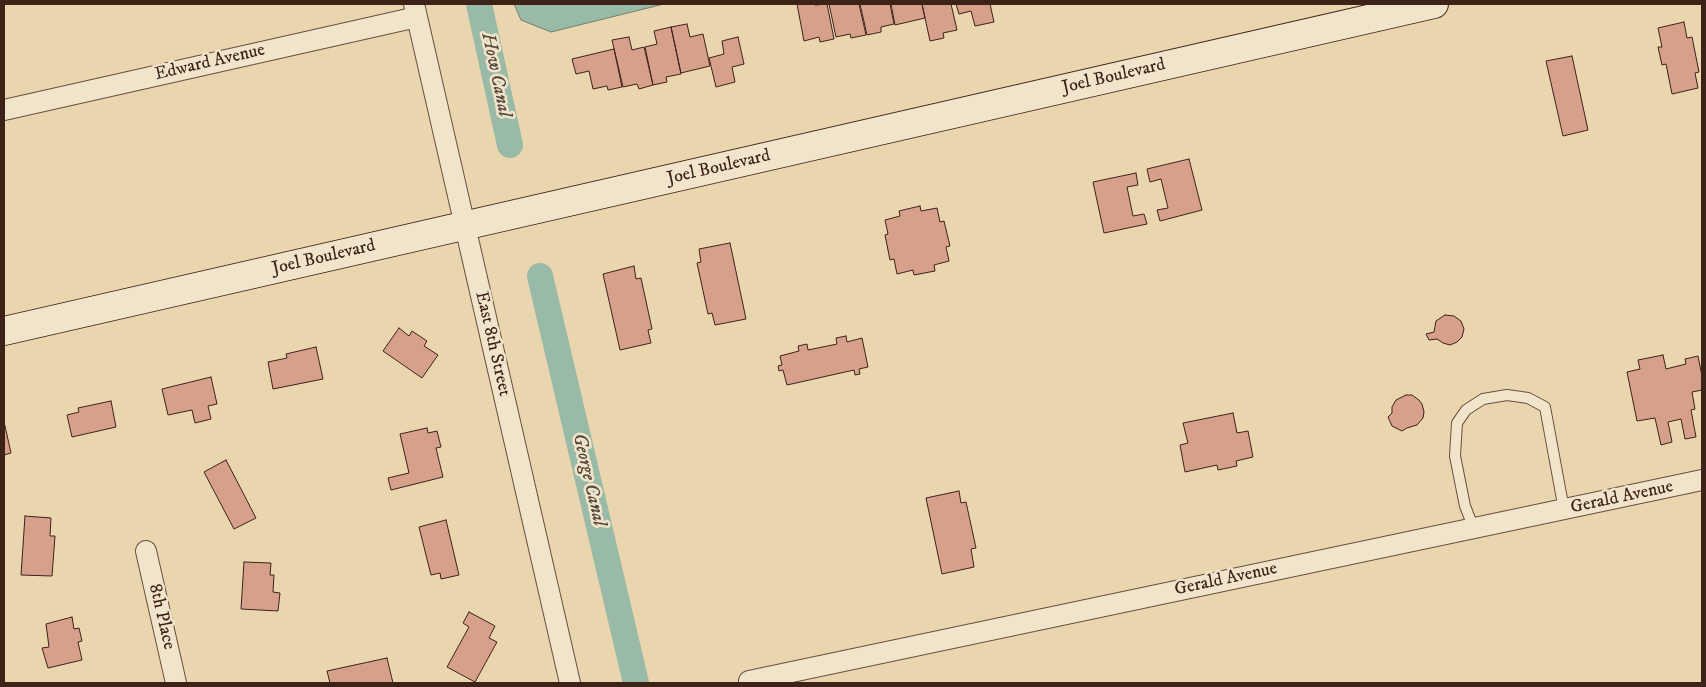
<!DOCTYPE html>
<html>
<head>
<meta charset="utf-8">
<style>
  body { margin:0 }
  #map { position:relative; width:1706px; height:687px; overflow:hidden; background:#e9d6af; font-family:"IM FELL DW Pica",serif }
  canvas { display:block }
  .frame { position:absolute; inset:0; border:5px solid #3d2218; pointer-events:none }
</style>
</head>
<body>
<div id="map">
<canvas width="1706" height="687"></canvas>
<div class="frame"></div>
</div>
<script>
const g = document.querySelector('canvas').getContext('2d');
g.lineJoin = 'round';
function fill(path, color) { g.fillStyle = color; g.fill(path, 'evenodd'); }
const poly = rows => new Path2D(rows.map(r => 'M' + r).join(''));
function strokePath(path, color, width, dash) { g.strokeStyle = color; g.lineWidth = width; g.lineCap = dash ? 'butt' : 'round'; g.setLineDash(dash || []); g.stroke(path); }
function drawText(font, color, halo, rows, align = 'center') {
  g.font = font + ' "IM FELL DW Pica",serif'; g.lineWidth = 5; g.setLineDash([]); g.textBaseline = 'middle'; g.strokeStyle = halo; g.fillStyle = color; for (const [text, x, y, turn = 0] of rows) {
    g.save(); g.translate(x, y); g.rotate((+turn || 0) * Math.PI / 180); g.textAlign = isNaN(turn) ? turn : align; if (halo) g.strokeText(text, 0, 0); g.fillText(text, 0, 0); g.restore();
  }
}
const water = poly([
  [514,4,664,4,551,32,521,20,514,4]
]);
const canal = poly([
  [479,4,510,145],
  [540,276,636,683]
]);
const building = poly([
  [797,4,814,4,815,5,827,4,834,39,820,42,819,37,804,41,797,4],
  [829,4,859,4,866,35,851,38,850,34,836,37,829,4],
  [860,4,890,4,894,24,881,27,881,32,867,35,860,4],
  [891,4,922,4,925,18,895,25,891,4],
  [922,4,951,4,957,30,943,33,944,38,930,41,922,4],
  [956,4,990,4,994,22,975,26,971,11,959,14,956,4],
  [1684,22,1687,38,1692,37,1699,72,1695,73,1698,88,1672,94,1666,64,1662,65,1658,47,1662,47,1658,28,1684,22],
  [687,24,690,37,703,34,710,66,681,73,671,27,687,24],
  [671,27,681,74,666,77,667,82,653,85,645,47,657,44,654,31,671,27],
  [629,37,632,50,644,47,653,85,639,89,637,84,623,87,612,40,629,37],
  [738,37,744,64,732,67,735,82,716,87,709,58,724,54,722,41,738,37],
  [614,49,622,87,608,90,607,86,593,89,589,71,576,74,572,59,614,49],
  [1572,56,1588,130,1563,136,1546,61,1572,56],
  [1189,159,1202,210,1160,221,1157,210,1168,208,1161,179,1150,182,1147,169,1189,159],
  [1136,173,1138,185,1127,187,1133,216,1144,214,1147,224,1104,233,1093,182,1136,173],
  [920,206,921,211,937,208,940,222,944,221,950,246,946,247,949,261,934,265,935,271,914,275,913,270,897,274,894,259,890,260,885,235,888,234,885,220,900,216,899,211,920,206],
  [730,243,746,319,715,325,712,313,708,314,697,263,701,262,699,249,730,243],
  [634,266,636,279,641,278,652,329,648,330,651,343,620,350,603,274,634,266],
  [1445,315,1454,316,1461,321,1464,329,1462,337,1457,342,1450,345,1443,343,1437,339,1429,340,1426,334,1434,332,1436,321,1445,315],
  [399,328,409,336,412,331,427,341,424,346,438,355,422,378,383,351,399,328],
  [846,336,847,342,862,338,868,367,859,369,860,374,855,375,854,370,787,385,783,370,779,371,778,366,782,365,780,356,799,351,798,346,807,344,808,350,837,344,836,338,846,336],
  [316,347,323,379,273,389,268,362,287,358,286,354,316,347],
  [1663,355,1666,369,1686,364,1685,359,1698,356,1702,376,1702,390,1692,392,1695,409,1691,410,1696,437,1685,439,1681,419,1668,422,1672,442,1661,445,1655,418,1637,421,1627,372,1640,369,1638,360,1663,355],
  [211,377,217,404,208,406,211,419,195,423,192,410,168,415,162,389,211,377],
  [1406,395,1412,395,1419,400,1422,404,1424,412,1423,418,1417,425,1407,428,1402,431,1392,426,1388,417,1392,413,1392,407,1396,400,1406,395],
  [111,401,116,427,72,437,67,415,79,412,78,408,111,401],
  [1233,413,1237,433,1248,431,1253,457,1236,461,1237,466,1218,470,1217,465,1185,472,1180,445,1188,443,1183,423,1233,413],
  [5,426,11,453,4,455,4,427,5,426],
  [427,428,428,433,437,431,441,447,436,448,443,477,391,490,388,478,409,473,400,434,427,428],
  [226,460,256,518,234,529,204,472,226,460],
  [959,491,961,503,966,502,976,548,971,549,974,567,942,574,926,498,959,491],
  [25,516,51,518,50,536,55,536,52,576,21,575,25,516],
  [446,520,459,575,441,579,440,573,431,575,419,527,446,520],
  [244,562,271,563,270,575,274,575,273,592,280,593,278,611,241,609,244,562],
  [469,612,495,626,489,638,497,642,475,682,447,667,469,627,463,623,469,612],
  [72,617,74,629,79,628,82,641,78,642,82,660,48,668,42,648,49,647,46,624,72,617],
  [387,658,393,683,330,683,327,671,387,658]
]);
const service = poly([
  [1474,529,1465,506,1455,456,1457,423,1466,410,1483,399,1507,395,1528,398,1545,407,1564,510]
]);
const minor = poly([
  [414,4,570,683],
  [4,110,417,17],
  [146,551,176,683],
  [749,681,1702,480]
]);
const secondary = poly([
  [4,331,1434,4]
]);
const streetNames = [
  ["Edward Avenue",210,63,-13],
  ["Joel Boulevard",1114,77,-13],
  ["Joel Boulevard",719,168,-13],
  ["Joel Boulevard",324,258,-13],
  ["East 8th Street",492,344,77],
  ["Gerald Avenue",1622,498,-12],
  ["Gerald Avenue",1226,580,-12],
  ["8th Place",161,617,77]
];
const waterNames = [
  ["How Canal",495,75,78],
  ["George Canal",588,480,77]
];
fill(water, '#99baa6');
strokePath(water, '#747d6d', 1);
strokePath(canal, '#99baa6', 26);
fill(building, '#d7a08b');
strokePath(building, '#3d2218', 1);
strokePath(service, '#684f3e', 12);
strokePath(minor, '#684f3e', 22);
strokePath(secondary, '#3d2218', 30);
strokePath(service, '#f1e4cb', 10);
strokePath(minor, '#f1e4cb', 20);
strokePath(secondary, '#f1e4cb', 28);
drawText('18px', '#3d2218', '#f1e4cb', streetNames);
drawText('italic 19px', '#54483c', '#f1e4cb', waterNames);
</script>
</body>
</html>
